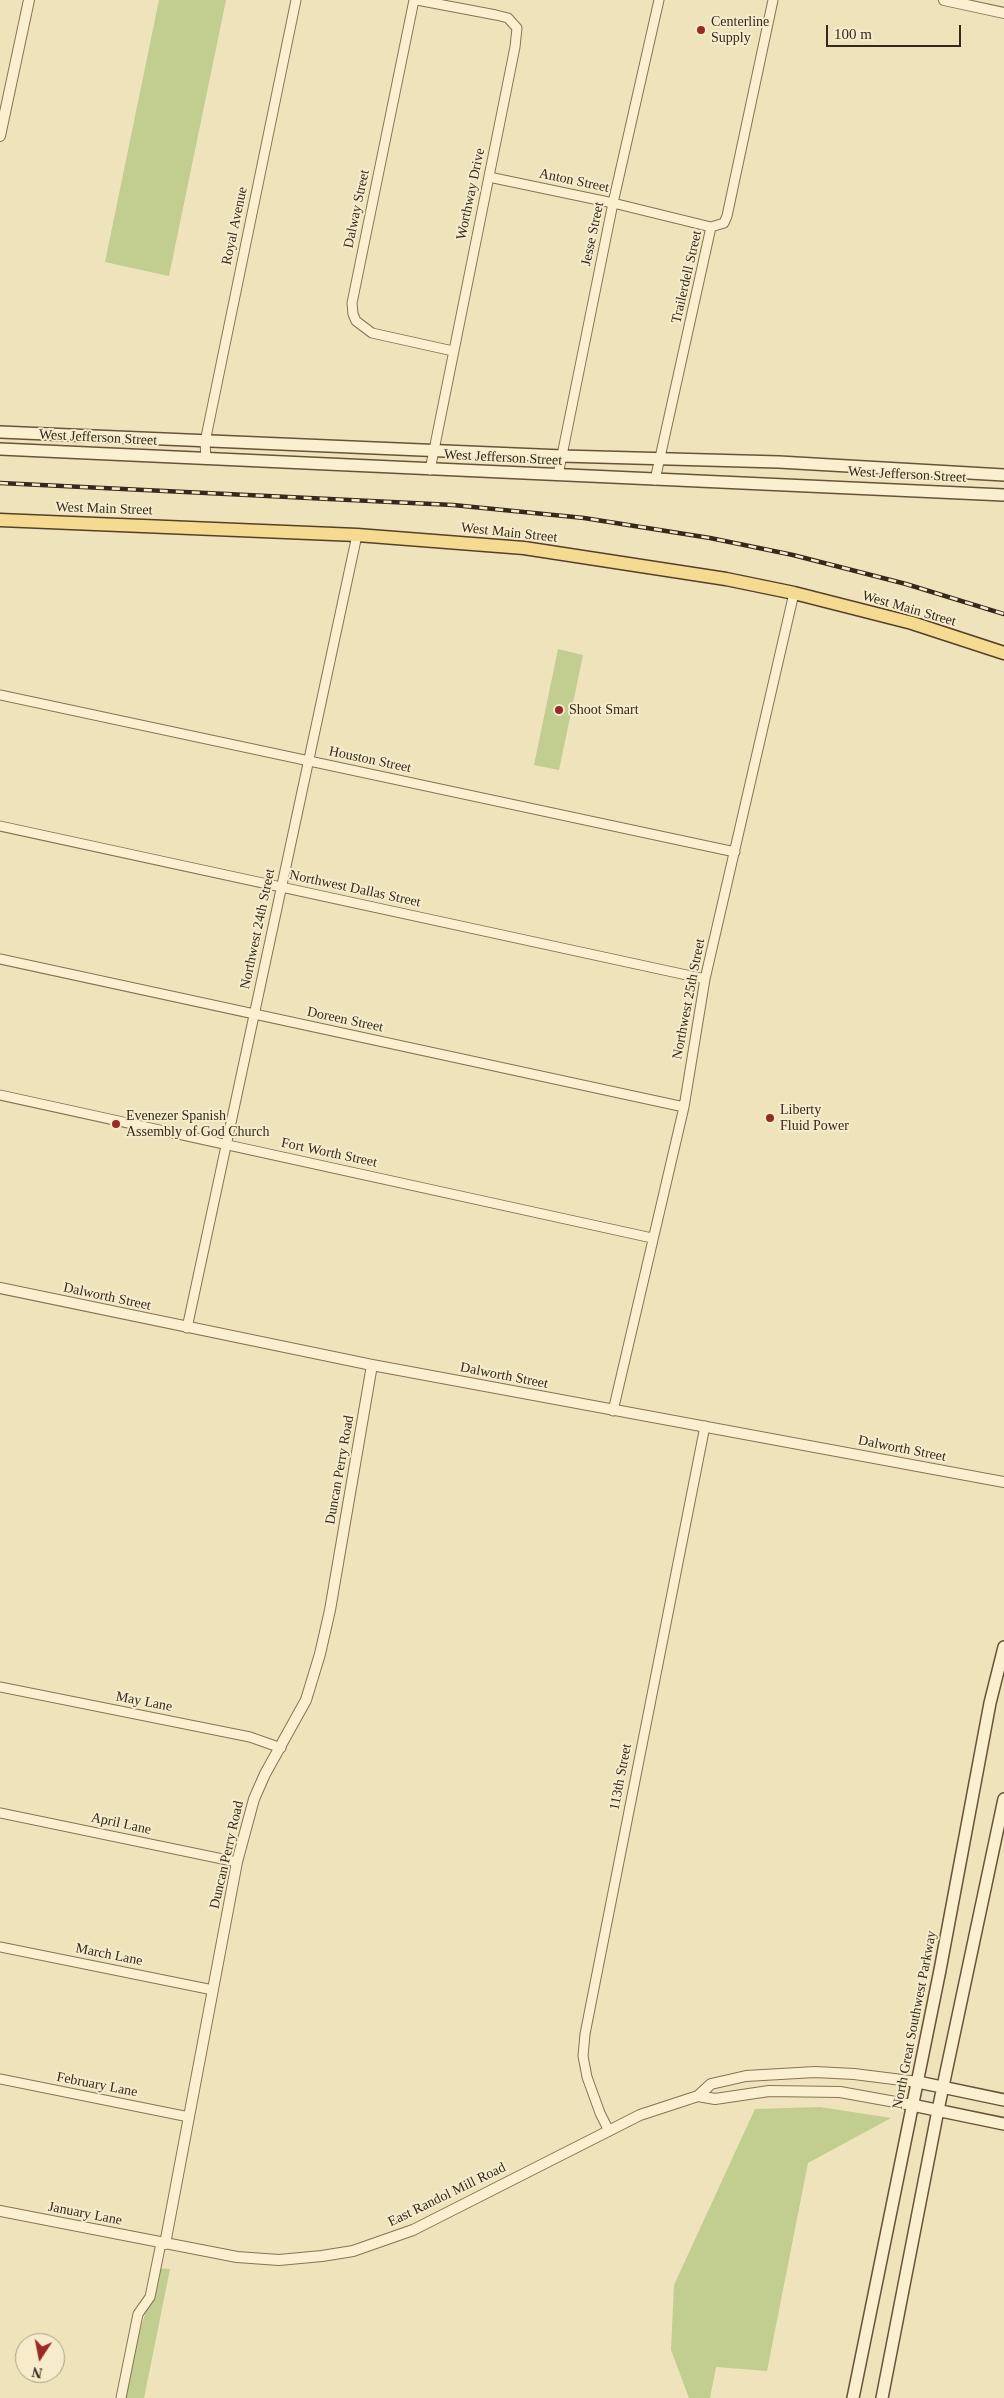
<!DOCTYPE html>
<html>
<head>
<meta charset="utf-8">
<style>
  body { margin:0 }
  #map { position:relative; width:1004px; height:2398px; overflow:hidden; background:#efe3bc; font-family:Georgia,serif }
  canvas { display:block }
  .north { position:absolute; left:15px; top:2333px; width:50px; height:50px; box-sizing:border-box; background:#f6eccc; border:1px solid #a99e85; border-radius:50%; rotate:191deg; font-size:14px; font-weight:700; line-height:20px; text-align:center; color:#35291b }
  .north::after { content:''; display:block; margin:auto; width:18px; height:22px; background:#982923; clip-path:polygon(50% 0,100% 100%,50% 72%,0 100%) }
  .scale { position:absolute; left:826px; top:25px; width:135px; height:22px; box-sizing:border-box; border:2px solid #35291b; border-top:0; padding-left:6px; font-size:15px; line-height:18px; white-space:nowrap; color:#35291b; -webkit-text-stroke:4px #f6eccc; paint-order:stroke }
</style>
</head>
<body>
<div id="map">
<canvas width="1004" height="2398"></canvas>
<div class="north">N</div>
<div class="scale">100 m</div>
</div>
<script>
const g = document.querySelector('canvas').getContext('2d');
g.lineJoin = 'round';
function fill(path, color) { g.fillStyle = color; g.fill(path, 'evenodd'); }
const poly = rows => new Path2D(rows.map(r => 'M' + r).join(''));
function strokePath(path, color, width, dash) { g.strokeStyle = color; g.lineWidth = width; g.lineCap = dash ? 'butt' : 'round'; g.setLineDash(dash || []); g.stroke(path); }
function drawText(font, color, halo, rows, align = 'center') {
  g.font = font + ' Georgia,serif'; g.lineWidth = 4; g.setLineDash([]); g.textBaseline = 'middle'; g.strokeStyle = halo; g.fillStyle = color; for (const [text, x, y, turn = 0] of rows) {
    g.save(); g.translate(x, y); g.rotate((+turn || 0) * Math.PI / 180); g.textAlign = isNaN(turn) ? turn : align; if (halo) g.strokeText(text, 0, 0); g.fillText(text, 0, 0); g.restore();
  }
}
const green = poly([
  [159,0,226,0,169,276,105,262],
  [558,649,583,655,559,770,534,765],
  [820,2107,891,2118,808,2163,767,2371,716,2367,710,2398,689,2398,671,2350,674,2285,755,2109],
  [158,2268,170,2269,144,2398,121,2398]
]);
const minor = poly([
  [414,0,352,303,353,314,356,321,372,333,453,351],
  [417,0,496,15,508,18,517,28,515,47,430,470],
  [489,177,613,203,711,227],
  [206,459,205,442,296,0],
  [558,475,613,203,659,0],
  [655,480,711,227,724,223,727,216,773,0],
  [0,695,735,852],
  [0,826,705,979],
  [0,959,684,1107],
  [0,1095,652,1238],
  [187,1328,357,535],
  [613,1411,684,1107,705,979,794,593],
  [0,1687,250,1737,281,1748],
  [0,1813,237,1862],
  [0,1947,213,1990],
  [0,2079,189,2117],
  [609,2131,600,2113,587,2077,583,2056,585,2034,705,1426],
  [121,2398,138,2314,150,2297,161,2243]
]);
const tertiary = poly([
  [944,0,1004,13],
  [0,136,29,0],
  [0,1288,372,1365,1004,1482],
  [698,2096,715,2099,769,2091,840,2092,912,2105],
  [0,2211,237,2257,279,2260,322,2256,353,2251,413,2230,640,2115,698,2096,711,2084,746,2076,815,2072,854,2074,918,2082],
  [165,2244,237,1862,254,1799,265,1774,306,1700,320,1654,330,1610,372,1365]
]);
const secondary = poly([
  [0,432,562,456,779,462,1004,475],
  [0,449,1004,495],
  [918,2082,1004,2100],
  [912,2105,1004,2124],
  [853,2398,940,1970,990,1703,1004,1647],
  [882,2398,938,2110,1004,1799]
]);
const primary = poly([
  [0,520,357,535,524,548,726,579,794,593,912,623,1004,653]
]);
const rail = poly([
  [0,483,453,505,584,518,710,538,793,555,906,584,1004,614]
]);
const markers = [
  [701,30,5,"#982923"],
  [559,710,5,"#982923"],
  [770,1118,5,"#982923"],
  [116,1124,5,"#982923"]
];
const poiNames = [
  ["Centerline",711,22],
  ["Supply",711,38],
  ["Shoot Smart",569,710],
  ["Liberty",780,1110],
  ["Fluid Power",780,1126],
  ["Evenezer Spanish",126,1116],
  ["Assembly of God Church",126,1132]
];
const streetNames = [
  ["Anton Street",574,181,12],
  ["Worthway Drive",471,194,-78],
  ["Dalway Street",357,209,-78],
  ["Royal Avenue",235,226,-78],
  ["Jesse Street",593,234,-78],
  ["Trailerdell Street",687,277,-77],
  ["West Jefferson Street",98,438,3],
  ["West Jefferson Street",503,458,3],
  ["West Jefferson Street",907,475,3],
  ["West Main Street",104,509,2],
  ["West Main Street",509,533,6],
  ["West Main Street",909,609,16],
  ["Houston Street",370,760,12],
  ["Northwest Dallas Street",355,889,12],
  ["Northwest 24th Street",258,929,-78],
  ["Northwest 25th Street",689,999,-79],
  ["Doreen Street",345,1020,12],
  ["Fort Worth Street",329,1153,12],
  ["Dalworth Street",107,1297,12],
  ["Dalworth Street",504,1376,11],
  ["Dalworth Street",902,1449,11],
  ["Duncan Perry Road",340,1470,-80],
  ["May Lane",144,1702,11],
  ["113th Street",621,1777,-79],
  ["April Lane",121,1824,12],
  ["Duncan Perry Road",227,1855,-77],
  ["March Lane",109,1955,11],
  ["North Great Southwest Parkway",915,2020,-79],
  ["February Lane",97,2085,11],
  ["East Randol Mill Road",447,2195,-26],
  ["January Lane",85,2214,11]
];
fill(green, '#c2cd90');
strokePath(minor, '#877255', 11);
strokePath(tertiary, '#877255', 12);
strokePath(secondary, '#685339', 14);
strokePath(primary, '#54402a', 15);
strokePath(minor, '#faefcf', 9);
strokePath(tertiary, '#faefcf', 10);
strokePath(secondary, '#faefcf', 11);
strokePath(primary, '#f5db91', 12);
strokePath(rail, '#35291b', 4.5);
strokePath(rail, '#f6eccc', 2.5, [8]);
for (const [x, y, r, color] of markers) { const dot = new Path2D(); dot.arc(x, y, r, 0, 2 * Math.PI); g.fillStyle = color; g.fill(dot); strokePath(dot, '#f6eccc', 2); }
drawText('14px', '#35291b', '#f6eccc', poiNames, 'left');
drawText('14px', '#35291b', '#f6eccc', streetNames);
</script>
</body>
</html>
